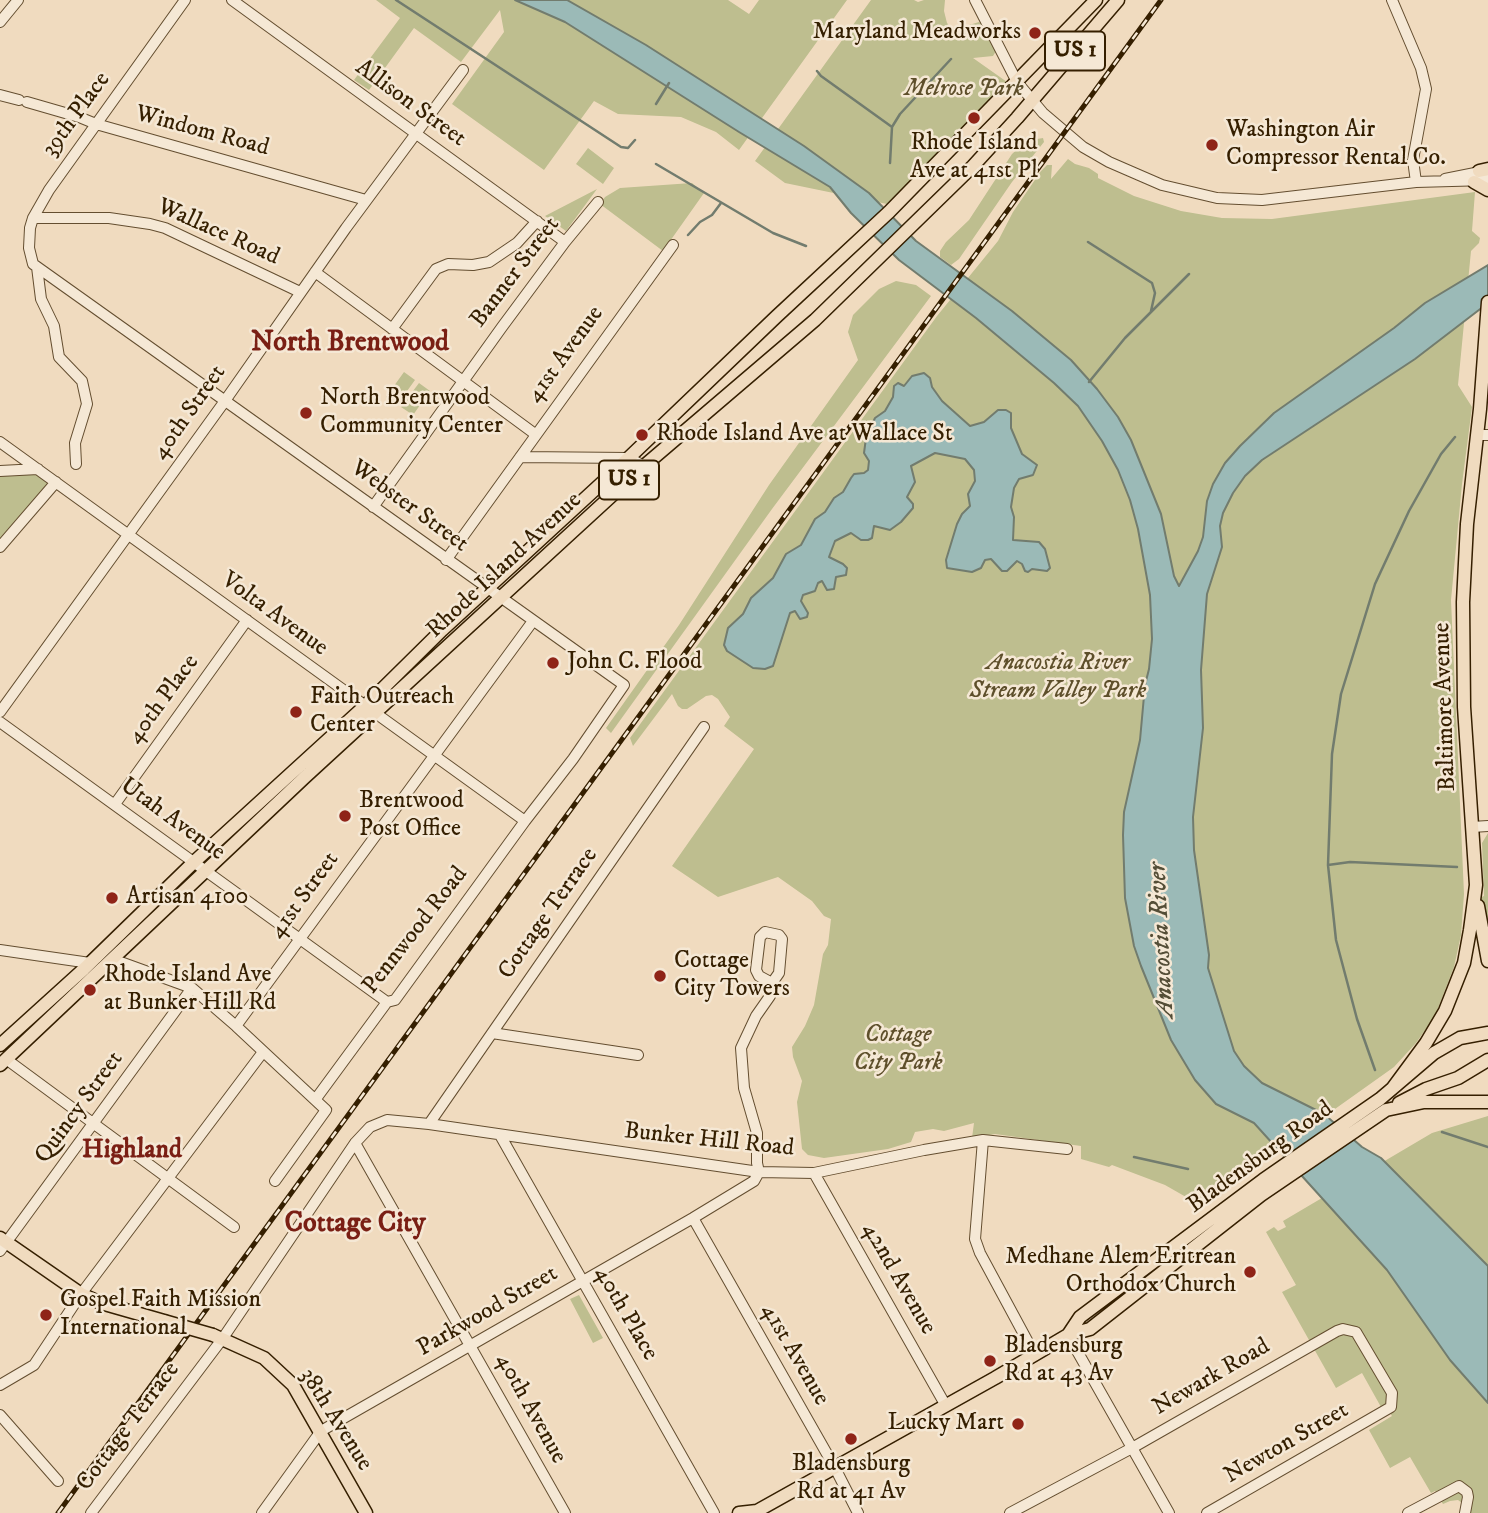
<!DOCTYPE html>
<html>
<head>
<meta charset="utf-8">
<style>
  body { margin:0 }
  canvas { display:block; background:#f0dbbf }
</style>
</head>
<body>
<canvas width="1488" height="1513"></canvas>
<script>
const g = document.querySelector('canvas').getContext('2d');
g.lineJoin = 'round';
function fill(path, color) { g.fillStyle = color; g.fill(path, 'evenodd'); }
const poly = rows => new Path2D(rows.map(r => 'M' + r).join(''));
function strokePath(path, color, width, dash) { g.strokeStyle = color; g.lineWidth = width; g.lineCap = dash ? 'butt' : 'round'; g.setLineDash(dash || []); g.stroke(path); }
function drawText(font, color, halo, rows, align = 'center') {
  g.font = font + ' "IM FELL DW Pica",serif'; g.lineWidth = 5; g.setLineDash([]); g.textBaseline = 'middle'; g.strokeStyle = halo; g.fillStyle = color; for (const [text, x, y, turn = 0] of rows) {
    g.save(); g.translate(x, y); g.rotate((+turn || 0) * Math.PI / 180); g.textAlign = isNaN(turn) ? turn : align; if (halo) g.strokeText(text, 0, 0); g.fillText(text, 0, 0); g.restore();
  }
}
const green = poly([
  [376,0,728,0,749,14,759,0,847,0,739,150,716,132,681,117,618,114,594,101,544,170,452,104,504,32,500,10,461,62,414,28,369,90,354,80,400,18],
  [871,0,914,0,918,2,924,0,945,0,944,11,947,23,953,30,979,22,984,26,996,51,993,56,973,58,1007,82,887,204,785,183,755,161],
  [1043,138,1044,142,1012,182,959,259,951,265,940,257,940,251,946,242,969,220,1012,154,1026,141],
  [588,148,614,168,603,184,576,164],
  [1068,159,1075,164,1089,168,1098,174,1098,178,1134,196,1181,211,1222,218,1272,219,1475,192,1472,231,1480,238,1479,243,1471,251,1458,385,1472,407,1462,484,1451,600,1464,894,1461,935,1454,967,1435,1016,1416,1043,1394,1067,1200,1205,1165,1185,1112,1165,1109,1167,1081,1159,1081,1146,995,1134,972,1138,974,1123,944,1131,933,1129,915,1132,911,1142,888,1149,824,1158,808,1155,802,1149,797,1102,802,1081,793,1057,792,1047,805,1026,814,1005,823,954,828,945,831,919,824,916,812,901,778,877,718,897,672,866,754,749,724,726,730,717,718,699,712,695,706,696,687,709,682,709,678,706,672,694,633,746,630,738,937,316,998,241,1013,212,1041,171,1047,165,1052,165,1051,179],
  [692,183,704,193,663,251,600,204,605,197,620,188],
  [597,189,566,231,545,216],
  [896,281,916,285,931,296,772,509,611,733,606,728,679,625,769,485,858,360,848,332,853,315,879,289],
  [404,372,415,380,397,405,386,397],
  [419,383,430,391,413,415,401,407],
  [38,469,56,482,0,547,0,471],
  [1488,833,1488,950,1479,898,1484,896,1482,843],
  [1488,1116,1488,1513,1464,1513,1462,1503,1458,1500,1450,1501,1443,1504,1435,1491,1431,1493,1410,1457,1390,1468,1369,1430,1392,1416,1384,1405,1381,1407,1362,1373,1336,1388,1282,1292,1296,1285,1266,1232,1274,1227,1278,1231,1286,1227,1283,1221,1432,1133],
  [579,1295,603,1338,593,1343,570,1299]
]);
const water = poly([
  [515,0,567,0,646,45,804,146,869,193,916,241,1012,311,1071,360,1097,389,1118,417,1131,440,1161,514,1174,576,1179,586,1198,551,1203,537,1207,501,1213,484,1225,463,1240,446,1274,413,1394,328,1425,303,1488,265,1488,303,1415,359,1262,460,1245,476,1233,493,1223,513,1220,526,1222,547,1207,594,1201,670,1203,728,1193,817,1194,850,1209,955,1208,968,1234,1051,1244,1066,1262,1083,1324,1114,1362,1147,1381,1158,1488,1266,1488,1403,1450,1360,1387,1270,1254,1123,1216,1104,1195,1080,1171,1040,1141,966,1134,946,1125,898,1123,835,1124,812,1140,740,1145,685,1149,669,1152,639,1150,595,1138,529,1130,500,1118,470,1102,441,1078,406,1054,383,976,318,899,260,851,213,830,187,739,132,565,22,515,0],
  [924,373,930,378,932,387,942,401,970,426,984,422,998,410,1006,410,1011,413,1011,428,1022,454,1037,465,1033,475,1019,479,1014,488,1011,507,1014,517,1013,540,1039,542,1045,549,1050,568,1047,571,1032,569,1028,572,1025,571,1022,564,1017,561,1007,571,1002,571,991,559,985,560,981,568,972,572,947,568,946,560,957,524,962,514,970,506,968,494,975,481,974,470,965,459,935,453,911,466,915,482,907,497,913,504,913,508,901,522,890,530,874,526,872,538,868,540,861,540,851,533,835,541,829,557,843,564,847,568,846,575,836,577,834,589,827,590,822,581,818,583,815,591,803,595,801,601,808,613,807,617,800,619,795,611,790,613,773,666,765,669,753,668,727,651,724,645,728,628,743,614,751,598,773,578,786,554,801,545,815,519,825,512,834,498,843,492,851,478,854,474,864,473,868,470,869,461,864,453,866,438,875,418,885,411,893,397,894,386,898,383,904,386,912,376,924,373]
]);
const stream = poly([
  [396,0,621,147,628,148,635,140],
  [817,71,821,76,892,127,890,163],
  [656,104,669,83],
  [892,127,900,114,951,59],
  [656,164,773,233,806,246],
  [688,235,700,222,712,215,721,203],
  [1088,242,1152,283,1155,293,1151,311],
  [1089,382,1125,338,1189,274],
  [1328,865,1350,862,1457,867],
  [1375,1070,1357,1019,1336,940,1328,865,1332,754,1341,694,1375,584,1409,511,1441,454,1455,437],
  [1442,1132,1488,1147],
  [1134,1157,1188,1169]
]);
const minor = poly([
  [185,0,49,190,33,218,30,228,29,248,33,264,624,685,573,759,525,821,395,1000,387,1002,315,1100],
  [232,0,565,242],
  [975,0,1017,82,1043,113,1083,147,1109,162,1162,185,1217,198,1262,200,1416,182,1488,180],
  [1392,0,1421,68,1426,89,1413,160,1416,182],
  [0,22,18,0],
  [0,95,19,100],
  [27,102,79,117,96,124,366,200],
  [1445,179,1485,171],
  [33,218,109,218,150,224,165,228,300,292],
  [37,267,41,299,54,326,59,357,82,381,87,404,75,443,76,464],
  [315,272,535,434],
  [392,329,436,269,448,264,473,265,489,262,517,243,537,221],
  [1477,435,1488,435],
  [0,442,525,821],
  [520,457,629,458,644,466],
  [0,471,38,469],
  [373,507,502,327,565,242,598,202],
  [0,547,56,482],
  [446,560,673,245],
  [0,712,222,405,346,228,463,70],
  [0,722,387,1002],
  [115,804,247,620],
  [1472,827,1488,826],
  [0,950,90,963],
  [112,959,192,988,236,1026,326,1110,275,1181],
  [236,1026,533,621],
  [492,1033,638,1055],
  [6,1059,234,1227],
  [429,1124,704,727],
  [500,1135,714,1513],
  [983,1140,975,1239,980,1253,1035,1355],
  [355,1143,565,1513],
  [759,1172,757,1163,757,1133,744,1088,741,1048,756,1016,770,996,772,983,779,973,782,939,779,935,765,932,760,937,756,970,759,976,772,983],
  [814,1173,946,1406],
  [693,1218,835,1468,858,1513],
  [0,1251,192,988],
  [1068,1335,1169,1513],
  [0,1385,34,1365,81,1294,263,1052],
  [0,1415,58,1481],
  [91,1513,223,1338,355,1143,370,1127,387,1120,429,1124,759,1172,814,1173,924,1150,983,1140,1067,1149],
  [262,1513,321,1431,693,1218,754,1181,759,1172],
  [1010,1513,1132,1448,1337,1331,1343,1329,1356,1332,1392,1393,1391,1407,1207,1513],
  [1408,1513,1459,1486,1467,1492,1468,1497,1465,1513]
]);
const major = poly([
  [1479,171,1488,169],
  [1474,182,1488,190],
  [1478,906,1488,961],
  [0,1045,84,969,194,862,365,706,442,630,616,470,777,316,889,212,1096,0],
  [0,1065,305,777,644,466,815,320,973,166,1017,118,1118,0],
  [1392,1089,1426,1043,1445,1011,1464,963,1470,930,1476,885,1464,707,1463,602,1467,524,1480,409,1488,302],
  [1399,1103,1426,1089,1458,1078,1488,1060],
  [0,1238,81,1294,101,1303,164,1321],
  [213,1335,264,1358,293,1385,366,1513],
  [1068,1335,1080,1317,1263,1180,1380,1099,1434,1053,1460,1038,1488,1033],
  [739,1513,757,1511,995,1378,1068,1335,1090,1329,1261,1195,1386,1110,1424,1102,1488,1102]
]);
const rail = poly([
  [58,1513,1161,0]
]);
const majorBridge = poly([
  [164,1321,213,1335]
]);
const markers = [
  [1035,33,7,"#8f2418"],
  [974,118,7,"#8f2418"],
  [1212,145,7,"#8f2418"],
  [306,413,7,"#8f2418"],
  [642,435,7,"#8f2418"],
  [553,663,7,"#8f2418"],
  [296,712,7,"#8f2418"],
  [345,816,7,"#8f2418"],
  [112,898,7,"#8f2418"],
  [660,976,7,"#8f2418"],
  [90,990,7,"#8f2418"],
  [1250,1272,7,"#8f2418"],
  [46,1315,7,"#8f2418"],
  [990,1361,7,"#8f2418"],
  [1018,1424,7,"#8f2418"],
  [851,1439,7,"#8f2418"]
];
const shields = [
  [1075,51,60],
  [629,480,60]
];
const shieldNames = [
  ["US 1",1075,51],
  ["US 1",629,480]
];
const poiNames = [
  ["Maryland Meadworks",1021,33,"right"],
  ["Washington Air",1226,131],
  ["Compressor Rental Co.",1226,159],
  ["Rhode Island",974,144,"center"],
  ["Ave at 41st Pl",974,172,"center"],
  ["North Brentwood",320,399],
  ["Community Center",320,427],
  ["Rhode Island Ave at Wallace St",656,435],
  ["John C. Flood",567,663],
  ["Faith Outreach",310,698],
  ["Center",310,726],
  ["Brentwood",359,802],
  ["Post Office",359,830],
  ["Artisan 4100",126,898],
  ["Cottage",674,962],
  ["City Towers",674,990],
  ["Rhode Island Ave",104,976],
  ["at Bunker Hill Rd",104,1004],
  ["Medhane Alem Eritrean",1236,1258,"right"],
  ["Orthodox Church",1236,1286,"right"],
  ["Gospel Faith Mission",60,1301],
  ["International",60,1329],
  ["Bladensburg",1004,1347],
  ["Rd at 43 Av",1004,1375],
  ["Lucky Mart",1004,1424,"right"],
  ["Bladensburg",851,1465,"center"],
  ["Rd at 41 Av",851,1493,"center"]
];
const parkNames = [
  ["Melrose Park",964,90],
  ["Anacostia River",1058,664],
  ["Stream Valley Park",1058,692],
  ["Cottage",898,1036],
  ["City Park",898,1064]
];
const streetNames = [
  ["Allison Street",410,104,36],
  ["39th Place",77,115,-54],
  ["Windom Road",202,132,15],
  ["Wallace Road",218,233,24],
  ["Banner Street",516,273,-53],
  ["41st Avenue",566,355,-54],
  ["40th Street",190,413,-55],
  ["Webster Street",409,507,36],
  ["Rhode Island Avenue",505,566,-43],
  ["Volta Avenue",274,615,36],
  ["40th Place",164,700,-54],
  ["Baltimore Avenue",1446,707,-92],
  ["Utah Avenue",172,820,36],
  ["41st Street",305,896,-54],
  ["Cottage Terrace",549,914,-55],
  ["Pennwood Road",416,931,-52],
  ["Quincy Street",80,1108,-54],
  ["Bunker Hill Road",709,1141,6],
  ["Bladensburg Road",1261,1158,-36],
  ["42nd Avenue",898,1279,60],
  ["Parkwood Street",488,1312,-30],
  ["40th Place",625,1314,60],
  ["41st Avenue",794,1355,60],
  ["Newark Road",1212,1378,-30],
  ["40th Avenue",530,1409,61],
  ["38th Avenue",335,1420,58],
  ["Cottage Terrace",129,1427,-53],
  ["Newton Street",1287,1444,-30]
];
const waterNames = [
  ["Anacostia River",1163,940,-93]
];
const neighbourhoodNames = [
  ["Highland",132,1152]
];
const quarterNames = [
  ["North Brentwood",350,344],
  ["Cottage City",355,1225]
];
fill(green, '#bebe8f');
fill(water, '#9bbab7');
strokePath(water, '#727c6e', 2);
strokePath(stream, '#727c6e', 2.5);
strokePath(minor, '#644e30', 12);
strokePath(major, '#351f00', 15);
strokePath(minor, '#f5e8d5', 10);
strokePath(major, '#f0dbbf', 12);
strokePath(rail, '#351f00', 5);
strokePath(rail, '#f5e8d5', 2.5, [8]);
strokePath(majorBridge, '#351f00', 15, []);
strokePath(majorBridge, '#f0dbbf', 12);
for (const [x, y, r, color] of markers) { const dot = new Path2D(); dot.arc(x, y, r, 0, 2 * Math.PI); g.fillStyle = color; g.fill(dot); strokePath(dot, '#f5e8d5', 2.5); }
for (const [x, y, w] of shields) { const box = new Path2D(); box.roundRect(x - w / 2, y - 19.5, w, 39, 5); g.fillStyle = '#f5e8d5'; g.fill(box); strokePath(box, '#351f00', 2); }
drawText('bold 23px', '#351f00', null, shieldNames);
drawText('24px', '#351f00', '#f5e8d5', poiNames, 'left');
drawText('italic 24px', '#5e4f2b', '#f5e8d5', parkNames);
drawText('24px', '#351f00', '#f5e8d5', streetNames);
drawText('italic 26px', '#544e37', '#f5e8d5', waterNames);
drawText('bold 26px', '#7a1f14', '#f5e8d5', neighbourhoodNames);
drawText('bold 28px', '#7a1f14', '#f5e8d5', quarterNames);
</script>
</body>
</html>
